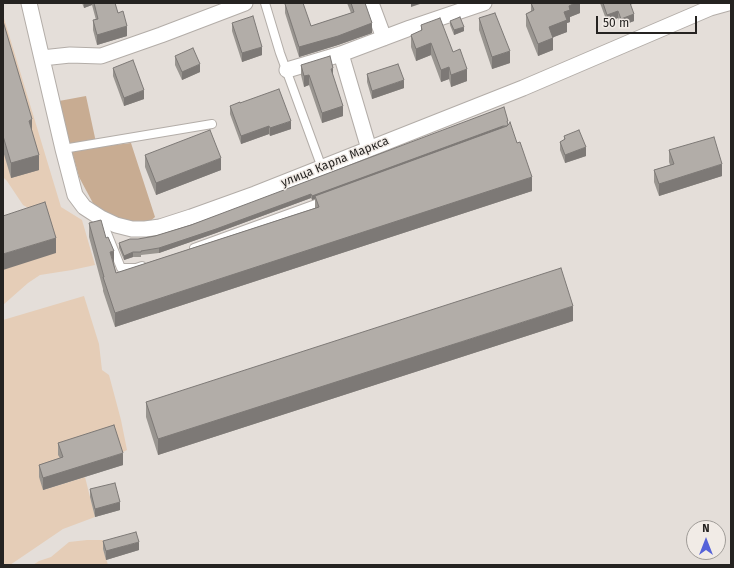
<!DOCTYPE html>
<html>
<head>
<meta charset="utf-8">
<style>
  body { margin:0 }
  #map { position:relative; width:734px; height:568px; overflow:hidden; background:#e4ded9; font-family:"Fira Sans",sans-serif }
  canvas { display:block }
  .frame { position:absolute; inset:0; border:4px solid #252321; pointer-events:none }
  .north { position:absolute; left:686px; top:520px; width:40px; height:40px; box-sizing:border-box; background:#f1ebe6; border:1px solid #9f9b97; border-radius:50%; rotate:0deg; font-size:11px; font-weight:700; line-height:16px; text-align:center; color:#252321 }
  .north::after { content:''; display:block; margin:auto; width:14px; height:18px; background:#5562d9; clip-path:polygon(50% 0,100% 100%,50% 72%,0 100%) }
  .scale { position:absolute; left:596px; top:16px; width:101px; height:18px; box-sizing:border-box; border:2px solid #252321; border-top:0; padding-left:5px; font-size:12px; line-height:14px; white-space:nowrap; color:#252321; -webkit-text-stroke:3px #f1ebe6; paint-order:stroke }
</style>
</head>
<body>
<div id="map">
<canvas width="734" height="568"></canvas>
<div class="frame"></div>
<div class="north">N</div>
<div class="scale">50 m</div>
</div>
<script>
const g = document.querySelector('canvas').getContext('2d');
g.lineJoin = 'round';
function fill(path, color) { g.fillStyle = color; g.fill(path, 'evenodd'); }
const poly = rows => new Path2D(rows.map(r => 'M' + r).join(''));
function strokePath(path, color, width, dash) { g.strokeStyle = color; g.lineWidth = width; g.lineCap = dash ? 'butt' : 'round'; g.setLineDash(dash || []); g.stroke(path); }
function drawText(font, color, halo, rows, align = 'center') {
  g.font = font + ' "Fira Sans",sans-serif'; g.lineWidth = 3; g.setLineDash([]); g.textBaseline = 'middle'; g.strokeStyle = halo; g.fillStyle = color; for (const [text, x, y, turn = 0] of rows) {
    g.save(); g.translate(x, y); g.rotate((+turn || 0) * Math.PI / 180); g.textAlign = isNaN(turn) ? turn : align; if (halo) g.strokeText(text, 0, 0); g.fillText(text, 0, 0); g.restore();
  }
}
const green = poly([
  [3,15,61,207,82,220,95,265,72,270,40,275,28,283,3,305,3,270,45,218,23,205,7,181,3,177],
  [84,296,99,344,102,370,109,375,121,420,127,450,119,454,63,469,43,490,85,477,95,517,63,529,10,565,3,565,3,320],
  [87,540,103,540,103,549,108,565,33,565,39,561,51,557,69,542]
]);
const forest = poly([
  [86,96,97,147,131,143,155,217,148,223,134,224,112,218,94,205,79,177,69,141,59,101]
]);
const lane = poly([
  [265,3,280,53,322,168],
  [63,149,212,124],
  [101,218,121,268,136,268,142,266],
  [194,248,324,201]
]);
const street = poly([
  [29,3,63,149,75,195,84,207,101,218,116,225,132,229,145,229,160,227,191,217,255,194,523,88,710,8,728,3],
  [371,3,384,38],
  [341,54,369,149],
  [42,58,70,55,101,56,161,35,245,3],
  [287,70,341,54,410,28,484,3]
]);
const wall = poly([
  [82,3,115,3,118,13,127,36,97,45,93,30,93,20,96,20,92,5,84,8],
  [347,3,365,3,372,33,338,45,299,57,285,13,285,4,311,26,351,13],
  [531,3,580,3,580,13,570,17,570,22,567,23,567,32,553,37,553,50,538,56,526,26,526,14,531,11],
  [600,3,635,3,630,5,634,21,621,26,618,18,607,22],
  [479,18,510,63,492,69,479,30],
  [3,21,32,133,39,170,11,178,3,151],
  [450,21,464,31,454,35,450,25],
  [232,23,262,55,242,62,232,31],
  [421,25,453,52,467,81,451,87,449,79,441,82,431,55,416,61,411,47,411,35,421,31],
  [175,56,200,72,182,80,175,65],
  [301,65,333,76,343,116,322,123,309,85,304,87,301,75],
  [113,68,144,99,124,106,113,76],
  [367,74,404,88,372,99,367,82],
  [240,103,291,129,270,136,269,134,241,144,230,114,230,106],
  [508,124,532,191,115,327,103,291,103,289,89,237,89,223,114,264,116,273,315,208,315,199,312,200,311,198,216,233,159,253,141,255,141,257,133,257,124,260,119,248,119,243,155,236],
  [564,136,586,156,565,163,560,150,560,142,564,140],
  [669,150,722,176,659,196,654,182,654,170,670,165,669,162],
  [145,155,221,170,156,195,145,167],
  [573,321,158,455,146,417,146,402],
  [58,443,123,465,43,490,39,477,39,465,60,458,58,455],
  [90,489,120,510,95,517,90,497],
  [103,541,139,550,106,560,103,549]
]);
const shadedWall = poly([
  [84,3,92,3,92,5,84,8],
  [411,3,423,3,411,7],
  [575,3,580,3,580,13,570,17,570,22,567,23,567,32,549,39,549,27,564,12,569,6],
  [618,11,618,18,607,22,607,15],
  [634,14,634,21,621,26,621,19],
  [372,23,372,33,338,45,299,57,299,47],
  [127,26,127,36,97,45,97,35],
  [464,27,464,31,454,35,454,30],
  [553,38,553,50,538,56,538,44],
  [431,43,431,55,416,61,416,49],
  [262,47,262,55,242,62,242,53],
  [510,51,510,63,492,69,492,57],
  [200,64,200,72,182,80,182,72],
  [449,67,449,79,441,82,441,70],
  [333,68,333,78,331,69],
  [467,69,467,81,451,87,451,75],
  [309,75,309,85,304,87,304,76],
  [404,80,404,88,372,99,372,91],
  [144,90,144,99,124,106,124,98],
  [343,106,343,116,322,123,322,113],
  [32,119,32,135,29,121],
  [291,121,291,129,270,136,270,128],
  [269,126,269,134,241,144,241,136],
  [503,126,503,130,315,196,315,199,312,200,312,196],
  [586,147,586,156,565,163,565,155],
  [39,155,39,170,11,178,11,163],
  [221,158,221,170,156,195,156,183],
  [722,164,722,176,659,196,659,184],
  [532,177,532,191,115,327,115,313],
  [311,194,311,198,216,233,159,253,159,248],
  [56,238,56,253,3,270,3,254],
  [114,251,114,265,110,252],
  [133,252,133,257,124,260,124,256],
  [573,306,573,321,158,455,158,439],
  [123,453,123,465,43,490,43,478],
  [120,502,120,510,95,517,95,509],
  [139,542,139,550,106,560,106,551]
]);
const building = poly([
  [94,3,115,3,118,13,123,11,127,26,97,35,93,20,98,19,94,3],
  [286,3,303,3,311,26,354,12,351,3,365,3,372,23,338,36,299,47,285,4,286,3],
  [531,3,575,3,569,6,570,10,564,12,567,20,549,27,553,38,538,44,526,14,534,10,531,3],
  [603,3,630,3,634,14,621,19,618,11,607,15,603,3],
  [495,13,510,51,492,57,479,18,495,13],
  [253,16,262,47,242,53,232,23,253,16],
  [460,17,464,27,454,30,450,21,460,17],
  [440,18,453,52,460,49,467,69,451,75,449,67,441,70,431,43,416,49,411,35,422,30,421,25,440,18],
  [3,21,32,119,29,121,39,155,11,163,3,136,3,21],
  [193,48,200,64,182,72,175,56,193,48],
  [330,56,333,68,331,69,343,106,322,113,309,75,304,76,301,65,330,56],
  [133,60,144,90,124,98,113,68,133,60],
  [398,64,404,80,372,91,367,74,398,64],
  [279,89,291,121,270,128,269,126,241,136,230,106,240,102,240,103,279,89],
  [504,107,508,121,507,121,508,125,507,126,503,126,312,196,311,194,216,229,159,248,141,251,141,252,133,252,124,256,119,243,130,239,138,239,155,236,191,225,504,107],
  [510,122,517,143,520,142,532,177,115,313,103,277,104,277,89,223,101,220,106,238,108,237,114,251,110,252,116,273,319,207,315,196,507,126,509,124,510,122],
  [210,130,221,158,156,183,145,155,210,130],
  [579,130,586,147,565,155,560,142,565,139,564,136,579,130],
  [714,137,722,164,659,184,654,170,674,164,669,150,714,137],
  [45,202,56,238,3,254,3,216,45,202],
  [561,268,573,306,158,439,146,402,561,268],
  [114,425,123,453,43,478,39,465,63,457,58,443,114,425],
  [115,483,120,502,95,509,90,489,115,483],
  [136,532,139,542,106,551,103,541,136,532]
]);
const streetNames = [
  ["улица Карла Маркса",335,162,-22]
];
fill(green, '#e5cdb7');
fill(forest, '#c8ac92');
strokePath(lane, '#b3ada8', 10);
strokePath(street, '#b3ada8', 17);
strokePath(lane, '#fff', 8);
strokePath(street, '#fff', 15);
fill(wall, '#999590');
fill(shadedWall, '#7d7976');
fill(building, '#b2ada8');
strokePath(building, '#7d7976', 1);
drawText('12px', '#252321', '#f1ebe6', streetNames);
</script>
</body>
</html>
